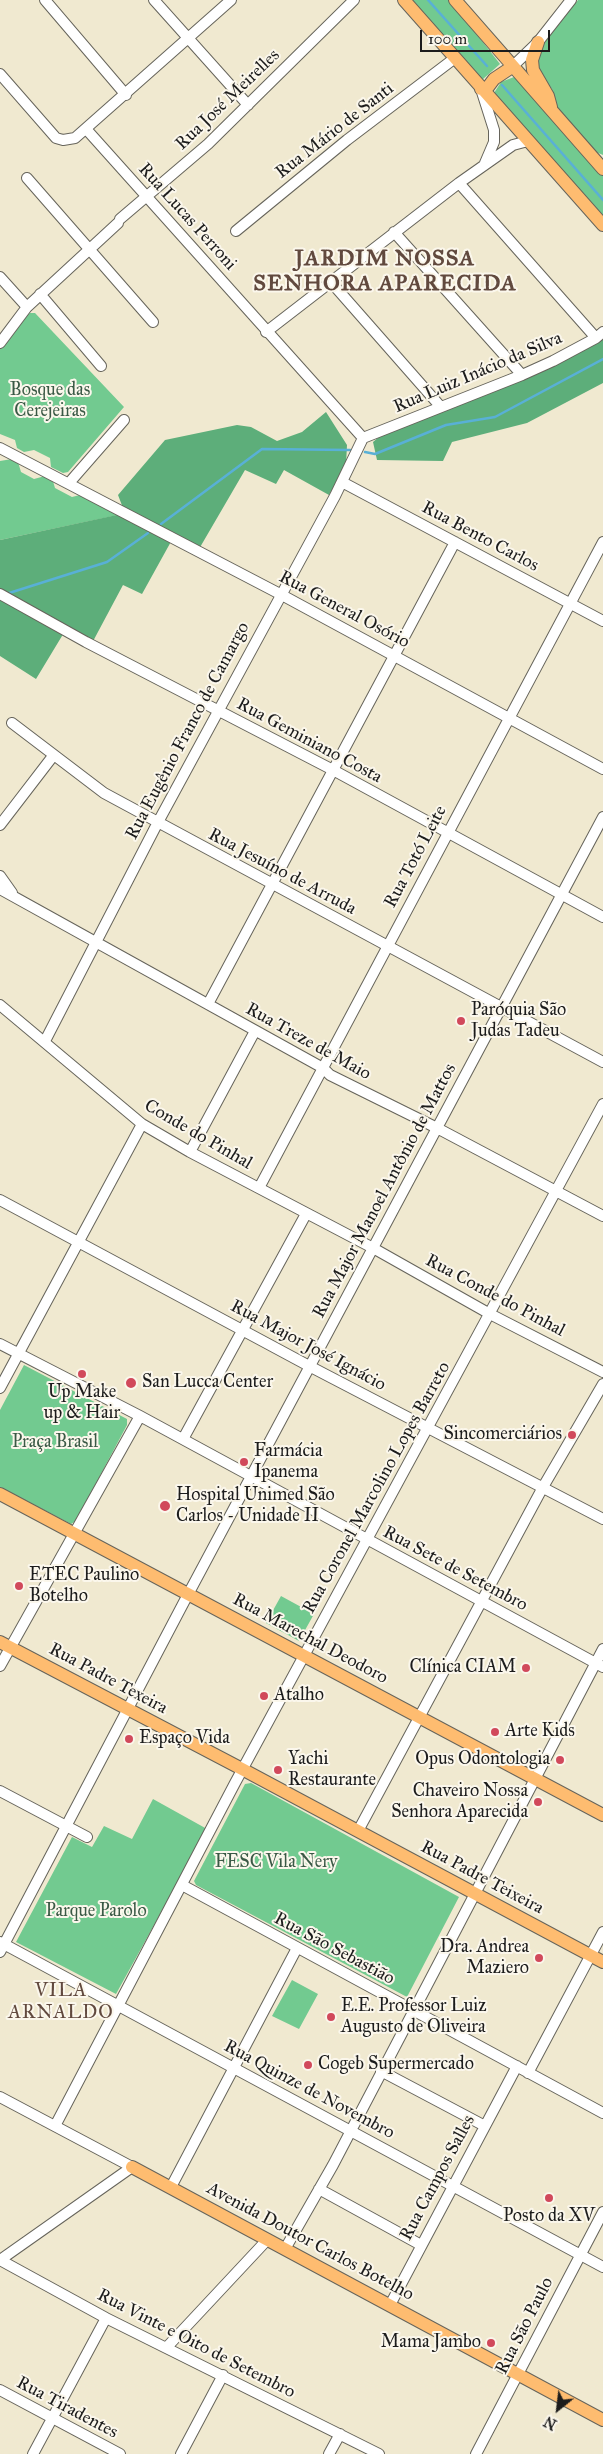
<!DOCTYPE html>
<html>
<head>
<meta charset="utf-8">
<style>
  body { margin:0 }
  #map { position:relative; width:603px; height:2454px; overflow:hidden; background:#f0e9d0; font-family:"IM FELL Great Primer",serif }
  canvas { display:block }
  .north { position:absolute; left:533px; top:2384px; width:50px; height:50px; -webkit-text-stroke:4px #fbf7ec; paint-order:stroke; rotate:209deg; font-size:14px; font-weight:700; line-height:20px; text-align:center; color:#1c1c1c }
  .north::after { content:''; display:block; margin:auto; width:18px; height:22px; background:#1c1c1c; clip-path:polygon(50% 0,100% 100%,50% 72%,0 100%) }
  .scale { position:absolute; left:420px; top:30px; width:130px; height:22px; box-sizing:border-box; border:2px solid #1c1c1c; border-top:0; padding-left:6px; font-size:15px; line-height:18px; white-space:nowrap; color:#1c1c1c; -webkit-text-stroke:4px #fbf7ec; paint-order:stroke }
</style>
</head>
<body>
<div id="map">
<canvas width="603" height="2454"></canvas>
<div class="north">N</div>
<div class="scale">100 m</div>
</div>
<script>
const g = document.querySelector('canvas').getContext('2d');
g.lineJoin = 'round';
function fill(path, color) { g.fillStyle = color; g.fill(path, 'evenodd'); }
const poly = rows => new Path2D(rows.map(r => 'M' + r).join(''));
function strokePath(path, color, width, dash) { g.strokeStyle = color; g.lineWidth = width; g.lineCap = dash ? 'butt' : 'round'; g.setLineDash(dash || []); g.stroke(path); }
function drawText(font, color, halo, rows, align = 'center') {
  g.font = font + ' "IM FELL Great Primer",serif'; g.lineWidth = 4; g.setLineDash([]); g.textBaseline = 'middle'; g.strokeStyle = halo; g.fillStyle = color; for (const [text, x, y, turn = 0] of rows) {
    g.save(); g.translate(x, y); g.rotate((+turn || 0) * Math.PI / 180); g.textAlign = isNaN(turn) ? turn : align; if (halo) g.strokeText(text, 0, 0); g.fillText(text, 0, 0); g.restore();
  }
}
const green = poly([
  [408,0,450,0,500,64,482,80],
  [578,0,603,0,603,155,596,152,557,107,552,89,539,73,535,60,541,44],
  [514,77,603,174,603,219,494,93,501,82],
  [30,313,35,313,124,407,68,472,63,473,51,467,50,458,34,450,24,452,17,448,15,440,0,434,0,348,22,319],
  [12,459,18,462,21,472,34,479,45,476,52,478,55,488,72,497,80,495,118,515,0,540,0,461],
  [24,1365,127,1419,127,1425,76,1521,71,1524,0,1487,0,1410],
  [281,1596,314,1614,299,1641,266,1623],
  [251,1783,459,1897,407,1997,196,1885,194,1881,245,1784],
  [153,1799,207,1829,116,1994,16,1942,72,1837,92,1847,104,1826,132,1839],
  [292,1980,318,1994,299,2029,272,2016]
]);
const forest = poly([
  [603,335,603,383,527,423,452,442,443,461,377,460,373,442,379,437],
  [326,412,347,445,346,465,329,495,284,470,276,484,245,470,199,549,123,508,118,495,165,440,237,425,251,427,277,441,302,432],
  [126,513,173,538,142,594,123,585,91,645,65,631,36,679,0,656,0,540]
]);
const stream = poly([
  [428,0,487,66],
  [502,85,603,200],
  [365,452,375,454,446,425,495,417,603,359],
  [161,524,262,449,350,450],
  [6,594,107,562,148,533]
]);
const minor = poly([
  [45,0,126,95],
  [154,0,248,105],
  [512,67,538,42,571,0],
  [0,74,56,138,63,140,75,138,231,0],
  [481,89,494,130,494,142,485,163],
  [87,130,363,438],
  [27,178,153,322],
  [459,183,596,338],
  [120,219,208,144,354,0],
  [236,231,347,140,455,58],
  [394,232,522,375],
  [0,277,27,307],
  [331,282,440,406],
  [40,294,101,366],
  [266,332,459,183,513,145,528,141],
  [0,343,27,307,118,223],
  [363,438,522,375,553,361,596,338,603,332],
  [0,448,280,594,603,769],
  [342,482,603,621],
  [69,483,124,420],
  [0,594,86,642,333,770,603,917],
  [12,723,104,793,603,1062],
  [0,825,53,756],
  [0,876,12,893],
  [0,889,323,1068,330,1075,437,1128,603,1216],
  [208,1004,455,542],
  [0,1005,142,1124,190,1152,373,1248,490,1314,603,1372],
  [45,1041,157,824,335,496,363,438],
  [190,1152,255,1031],
  [259,1188,603,542],
  [0,1200,311,1367,603,1519],
  [0,1344,140,1416,603,1667],
  [0,1388,142,1124],
  [183,1439,306,1214],
  [0,1666,140,1416],
  [0,1791,87,1837],
  [358,1831,543,1487,603,1384],
  [182,1885,603,2113],
  [0,1942,603,2267],
  [0,1952,184,1602,603,817],
  [381,2071,483,2125],
  [528,2073,603,1932],
  [0,2097,132,2167,0,2260,106,2318,379,2454],
  [55,2126,235,1783,603,1104],
  [171,2187,297,1948],
  [319,2189,421,2245],
  [285,2249,333,2165,603,1649],
  [390,2305,517,2066],
  [167,2347,267,2240],
  [0,2390,120,2454],
  [33,2454,106,2318],
  [181,2454,223,2375],
  [329,2454,340,2434],
  [476,2454,603,2212]
]);
const major = poly([
  [404,0,603,225],
  [455,0,603,169],
  [538,42,532,60,533,70,548,96,551,107],
  [481,89,488,87,494,79,512,67],
  [0,1494,603,1815],
  [0,1642,242,1769,603,1962],
  [132,2167,603,2420]
]);
const markers = [
  [461,1021,5,"#d1495b"],
  [82,1374,5,"#d1495b"],
  [131,1383,6,"#d1495b"],
  [572,1435,5,"#d1495b"],
  [244,1462,5,"#d1495b"],
  [165,1506,6,"#d1495b"],
  [19,1586,5,"#d1495b"],
  [526,1668,5,"#d1495b"],
  [264,1696,5,"#d1495b"],
  [495,1732,5,"#d1495b"],
  [129,1739,5,"#d1495b"],
  [560,1760,5,"#d1495b"],
  [278,1770,5,"#d1495b"],
  [538,1802,5,"#d1495b"],
  [539,1958,5,"#d1495b"],
  [331,2017,5,"#d1495b"],
  [308,2065,5,"#d1495b"],
  [549,2198,5,"#d1495b"],
  [491,2343,5,"#d1495b"]
];
const streetNames = [
  ["Rua José Meirelles",228,100,-44],
  ["Rua Mário de Santi",335,131,-38],
  ["Rua Lucas Perroni",187,217,48],
  ["Rua Luiz Inácio da Silva",478,373,-23],
  ["Rua Bento Carlos",480,537,28],
  ["Rua General Osório",344,610,28],
  ["Rua Eugênio Franco de Camargo",188,731,-62],
  ["Rua Geminiano Costa",309,741,28],
  ["Rua Totó Leite",416,857,-62],
  ["Rua Jesuíno de Arruda",282,872,28],
  ["Rua Treze de Maio",308,1042,29],
  ["Conde do Pinhal",198,1135,30],
  ["Rua Major Manoel Antônio de Mattos",385,1191,-62],
  ["Rua Conde do Pinhal",495,1296,28],
  ["Rua Major José Ignácio",308,1346,28],
  ["Rua Coronel Marcolino Lopes Barreto",377,1488,-61],
  ["Rua Sete de Setembro",455,1569,28],
  ["Rua Marechal Deodoro",310,1639,28],
  ["Rua Padre Texeira",108,1679,28],
  ["Rua Padre Teixeira",482,1878,28],
  ["Rua São Sebastião",334,1949,28],
  ["Rua Quinze de Novembro",309,2090,28],
  ["Rua Campos Salles",438,2178,-62],
  ["Avenida Doutor Carlos Botelho",310,2242,28],
  ["Rua São Paulo",525,2326,-63],
  ["Rua Vinte e Oito de Setembro",196,2344,27],
  ["Rua Tiradentes",67,2408,28]
];
const parkNames = [
  ["Bosque das",50,391],
  ["Cerejeiras",50,412],
  ["Praça Brasil",55,1443],
  ["FESC Vila Nery",276,1863],
  ["Parque Parolo",96,1912]
];
const poiNames = [
  ["Paróquia São",471,1011],
  ["Judas Tadeu",471,1032],
  ["San Lucca Center",142,1383],
  ["Up Make",82,1393,"center"],
  ["up & Hair",82,1414,"center"],
  ["Sincomerciários",562,1435,"right"],
  ["Farmácia",254,1452],
  ["Ipanema",254,1473],
  ["Hospital Unimed São",176,1496],
  ["Carlos - Unidade II",176,1517],
  ["ETEC Paulino",29,1576],
  ["Botelho",29,1597],
  ["Clínica CIAM",516,1668,"right"],
  ["Atalho",274,1696],
  ["Arte Kids",505,1732],
  ["Espaço Vida",139,1739],
  ["Yachi",288,1760],
  ["Restaurante",288,1781],
  ["Opus Odontologia",550,1760,"right"],
  ["Chaveiro Nossa",528,1792,"right"],
  ["Senhora Aparecida",528,1813,"right"],
  ["Dra. Andrea",529,1948,"right"],
  ["Maziero",529,1969,"right"],
  ["E.E. Professor Luiz",341,2007],
  ["Augusto de Oliveira",341,2028],
  ["Cogeb Supermercado",318,2065],
  ["Posto da XV",549,2217,"center"],
  ["Mama Jambo",481,2343,"right"]
];
const neighbourhoodNames = [
  ["VILA",61,1991],
  ["ARNALDO",61,2013]
];
const districtNames = [
  ["JARDIM NOSSA",385,260],
  ["SENHORA APARECIDA",385,285]
];
fill(green, '#72ca90');
fill(forest, '#5dae7a');
strokePath(stream, '#59b0d6', 2.5);
strokePath(minor, '#66645b', 12);
strokePath(major, '#66645b', 14);
strokePath(minor, '#fff', 10);
strokePath(major, '#febc70', 12);
for (const [x, y, r, color] of markers) { const dot = new Path2D(); dot.arc(x, y, r, 0, 2 * Math.PI); g.fillStyle = color; g.fill(dot); strokePath(dot, '#fbf7ec', 2); }
drawText('18px', '#1c1c1c', '#fbf7ec', streetNames);
drawText('18px', '#3a5945', '#fbf7ec', parkNames);
drawText('18px', '#1c1c1c', '#fbf7ec', poiNames, 'left');
g.letterSpacing = '1px';
drawText('19px', '#61493e', '#fbf7ec', neighbourhoodNames);
g.letterSpacing = '0px';
g.letterSpacing = '1px';
drawText('bold 22px', '#61493e', '#fbf7ec', districtNames);
g.letterSpacing = '0px';
</script>
</body>
</html>
